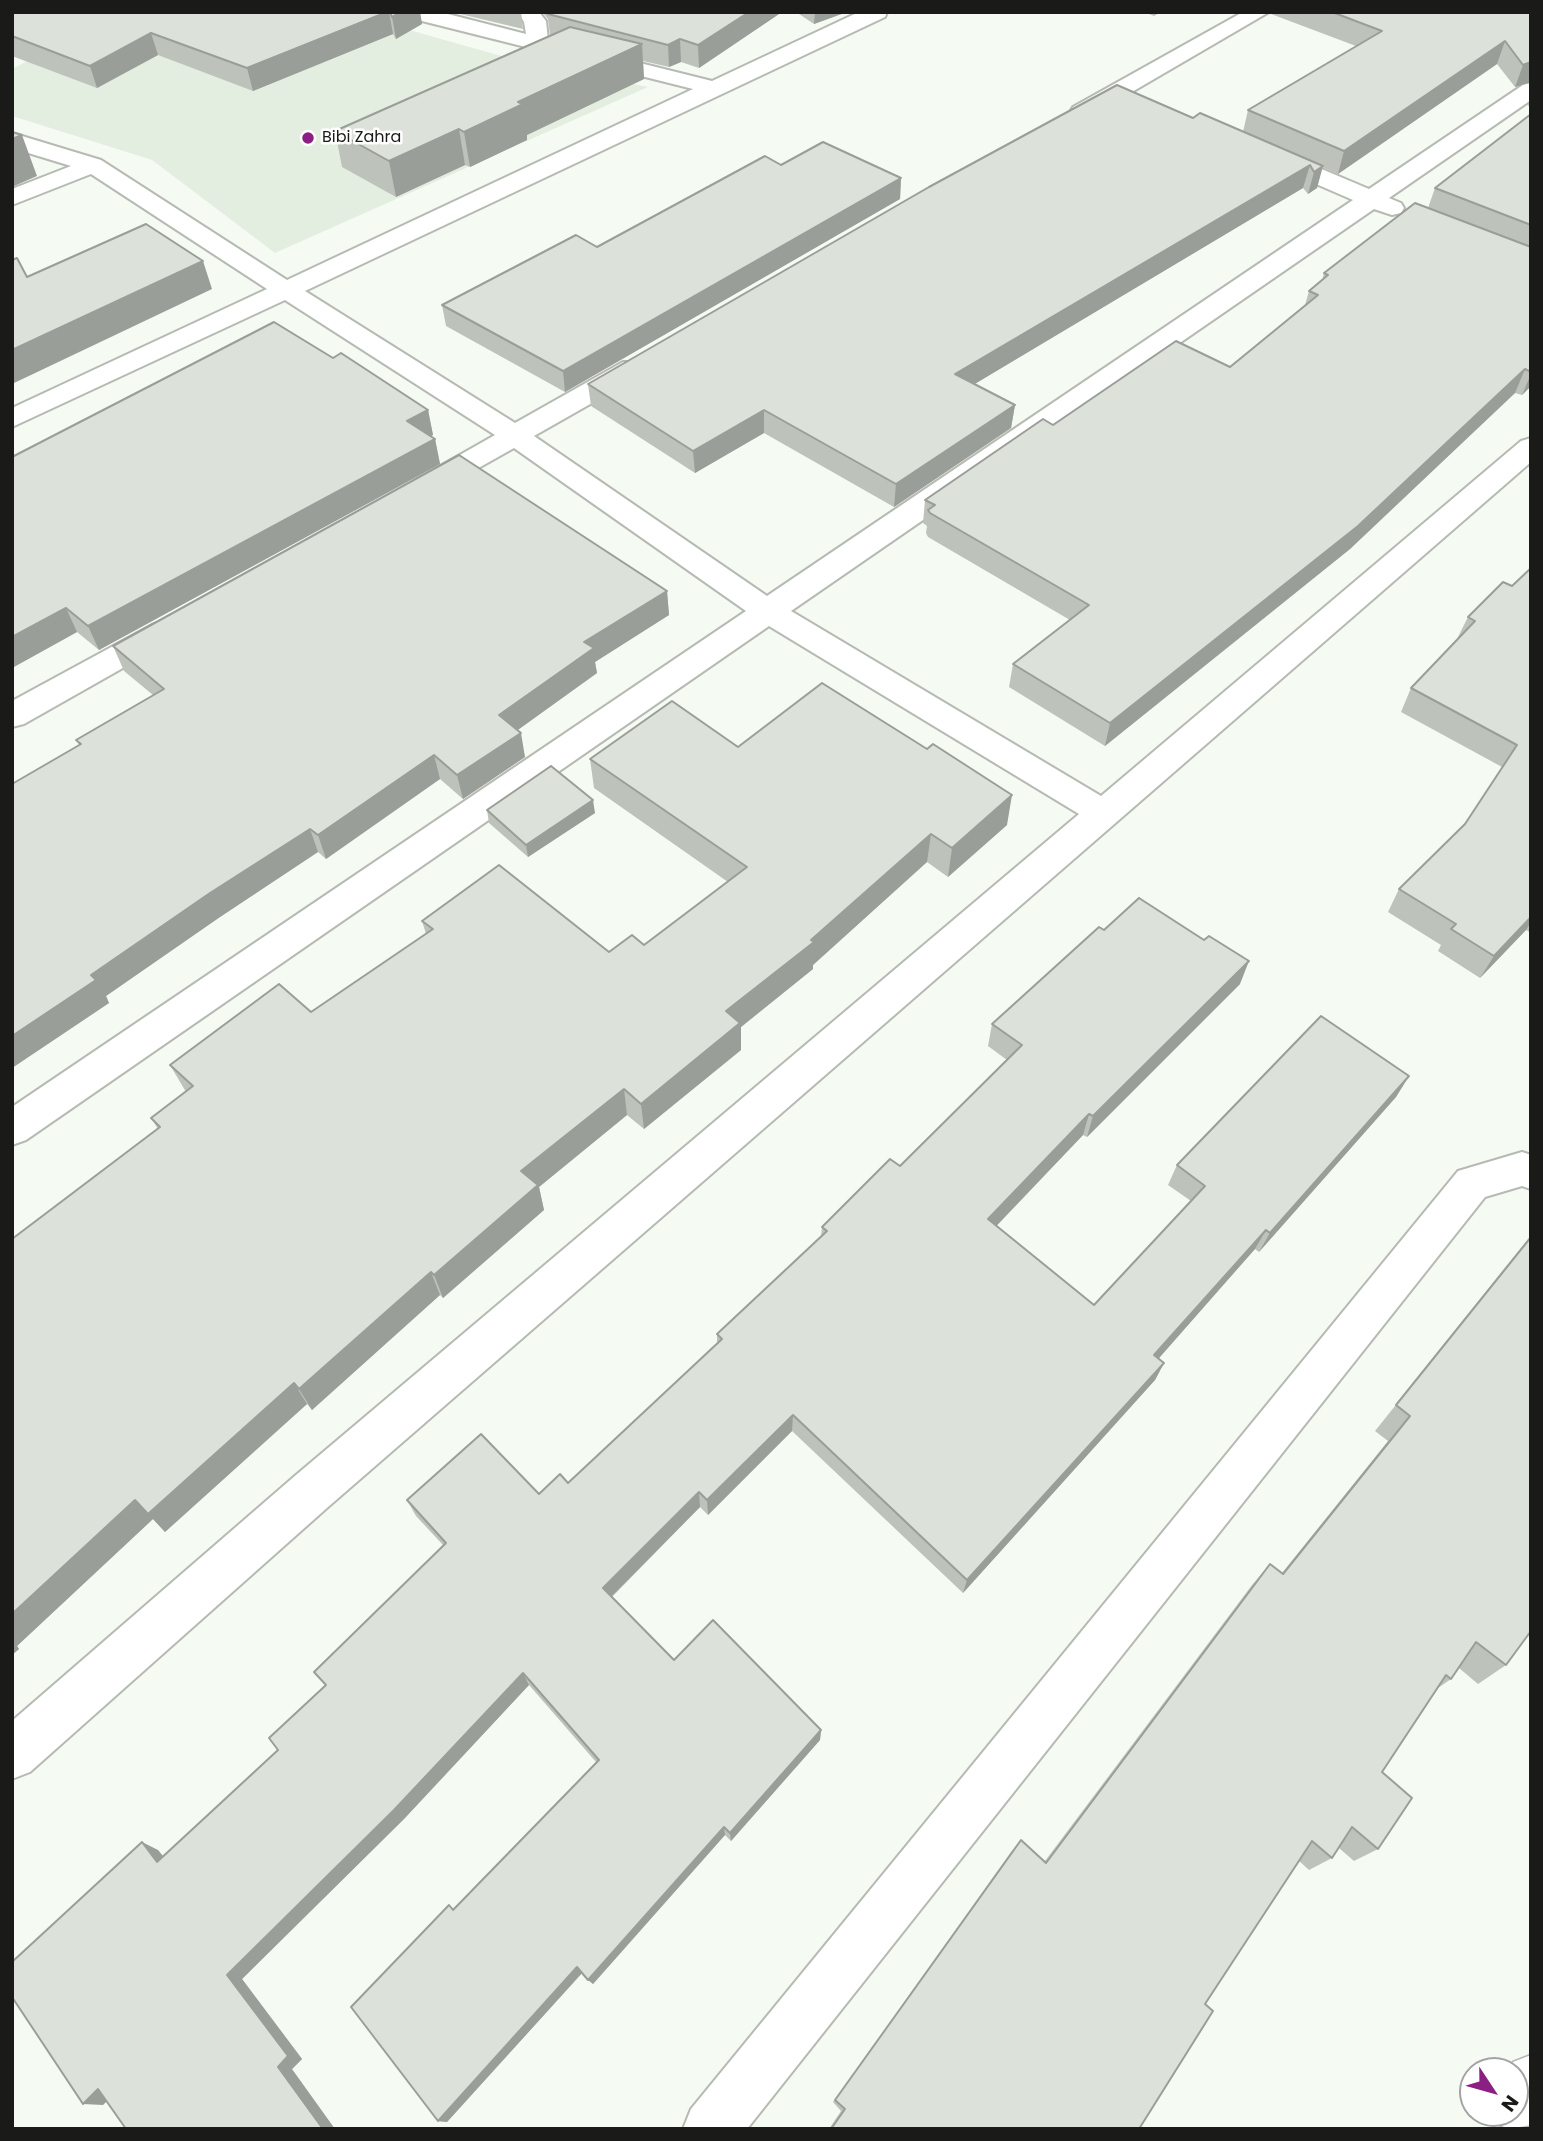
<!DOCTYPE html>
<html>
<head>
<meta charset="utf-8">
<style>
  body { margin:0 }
  #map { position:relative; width:1543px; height:2141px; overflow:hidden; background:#f5fbf3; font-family:Poppins,sans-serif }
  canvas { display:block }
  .frame { position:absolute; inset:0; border:14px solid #1a1b19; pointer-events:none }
  .north { position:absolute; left:1459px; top:2057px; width:70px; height:70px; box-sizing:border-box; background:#fff; border:2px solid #a3a4a3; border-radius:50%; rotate:126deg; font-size:19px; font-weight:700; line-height:28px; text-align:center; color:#1a1b19 }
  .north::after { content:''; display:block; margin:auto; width:24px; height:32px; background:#8c1f83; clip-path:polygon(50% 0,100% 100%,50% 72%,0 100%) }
</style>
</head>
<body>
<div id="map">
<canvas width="1543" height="2141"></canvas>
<div class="frame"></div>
<div class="north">N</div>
</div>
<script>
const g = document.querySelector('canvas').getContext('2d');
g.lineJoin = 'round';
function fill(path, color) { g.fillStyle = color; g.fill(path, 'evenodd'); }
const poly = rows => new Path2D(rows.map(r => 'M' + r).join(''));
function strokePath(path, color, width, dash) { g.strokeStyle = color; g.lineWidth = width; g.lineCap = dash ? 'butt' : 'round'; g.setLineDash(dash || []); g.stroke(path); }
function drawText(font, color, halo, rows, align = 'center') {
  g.font = font + ' Poppins,sans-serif'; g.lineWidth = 5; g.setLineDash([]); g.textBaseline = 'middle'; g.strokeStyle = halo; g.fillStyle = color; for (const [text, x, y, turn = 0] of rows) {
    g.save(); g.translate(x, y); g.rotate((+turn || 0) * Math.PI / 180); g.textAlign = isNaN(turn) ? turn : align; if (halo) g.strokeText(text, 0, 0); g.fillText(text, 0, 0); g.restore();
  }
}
const built = poly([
  [274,12,346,12,519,61,648,87,275,253,152,160,12,116,12,69,33,58]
]);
const service = poly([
  [1531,2055,1531,2125,1509,2129,1497,2124,1493,2113,1515,2113,1515,2071,1508,2071,1513,2062,1531,2055]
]);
const minor = poly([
  [404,12,440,12,526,34,524,22,518,12,539,12,546,21,548,40,712,81,859,12,887,12,885,17,305,291,515,423,623,362,643,362,647,368,643,374,534,436,767,596,1353,200,1263,161,1259,156,1263,151,1279,151,1369,189,1523,85,1531,83,1531,100,1389,198,1401,203,1404,208,1401,213,1392,215,1374,209,791,611,1101,796,1521,441,1531,438,1531,462,328,1507,30,1772,12,1779,12,1721,296,1475,1079,814,769,626,26,1140,12,1145,12,1107,746,611,514,448,434,493,424,496,414,493,409,487,414,481,495,435,285,300,12,427,12,408,267,289,91,174,12,205,12,189,71,166,12,148,12,133,101,160,287,280,693,89,406,17,404,12],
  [1243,12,1269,12,1089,117,1073,117,1070,112,1073,107,1243,12],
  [163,621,174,625,179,632,174,639,24,724,12,727,12,701,152,625,163,621],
  [1522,1152,1531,1155,1531,1189,1522,1186,1485,1197,747,2129,683,2129,691,2109,1458,1171,1522,1152]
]);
const wall = poly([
  [12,12,420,12,422,24,396,39,393,34,253,91,158,55,97,88,12,56],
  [452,12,521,12,523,29],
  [542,12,782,12,699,68,681,62,669,67,643,61,644,79,527,135,527,140,470,167,465,165,396,197,342,167,335,131,550,35,548,19],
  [796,12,847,12,814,24],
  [1144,12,1161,12,1154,16],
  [1270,12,1531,12,1531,82,1515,87,1497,64,1338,174,1322,167,1317,188,1308,194,1303,188,974,384,1015,405,1011,428,894,507,764,433,695,473,591,406,588,384,1193,118,1243,132,1248,110,1356,46,1271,14],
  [1531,98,1531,109,1528,105],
  [1531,114,1531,386,1522,395,1515,393,1350,549,1105,746,1009,687,1013,664,1070,620,928,537,926,533,927,526,923,523,925,500,1053,425,1230,367,1305,305,1309,291,1322,281,1324,273,1428,208,1435,188],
  [781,165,901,178,900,199,565,392,446,326,442,305,597,247],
  [333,358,428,410,433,435,430,436,435,439,440,464,99,650,77,632,12,668,12,457],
  [1531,568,1531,933,1526,930,1480,978,1438,951,1441,945,1388,912,1399,889,1465,824,1502,767,1401,712,1411,688,1457,639,1468,617,1512,586],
  [667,591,669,615,595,662,597,673,517,730,525,757,463,799,440,779,326,859,318,852,220,917,106,996,109,1003,12,1068,12,784,79,745,76,740,153,695,124,671,113,646],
  [738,747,1007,825,948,877,927,862,813,965,813,969,741,1027,741,1050,644,1129,627,1115,539,1187,544,1210,443,1298,440,1295,312,1410,307,1404,165,1532,153,1519,17,1646,19,1649,12,1655,158,1129,151,1118,186,1092,170,1065,311,1012,426,934,422,921,609,952,644,945,728,882,594,788,590,759],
  [487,810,595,813,528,857,489,823],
  [1104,930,1240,984,1087,1137,1083,1135,996,1226,1094,1305,1191,1201,1168,1185,1177,1165,1409,1076,1396,1097,1259,1252,1255,1249,1158,1358,1164,1363,1155,1380,963,1593,792,1431,708,1515,700,1507,612,1597,674,1660,821,1730,820,1740,731,1841,725,1835,593,1984,582,1973,447,2122,438,2121,449,1905,454,1909,596,1762,529,1685,404,1819,242,1979,302,2059,292,2069,107,2101,103,2105,158,1850,163,1856,278,1750,326,1685,443,1545,416,1516,407,1500,539,1494,568,1483,717,1343,717,1334,821,1236,822,1227,900,1166,1007,1060,988,1046,992,1024],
  [1531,1236,1531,1631,1506,1665,1478,1684,1459,1668,1451,1679,1438,1688,1382,1772,1378,1849,1354,1861,1339,1848,1332,1858,1309,1870,1299,1861,1205,2004,1139,2129,829,2129,841,2111,833,2102,1011,1852,1021,1840,1045,1861,1252,1585,1270,1564,1282,1573,1388,1441,1375,1431]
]);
const shadedWall = poly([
  [387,12,389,12,393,34,253,91,247,68],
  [400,12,420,12,422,24,396,39,392,17],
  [749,12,782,12,699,68,698,45],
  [815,12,847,12,814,24],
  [151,33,158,55,97,88,90,66],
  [680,39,681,62,669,67,668,45],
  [1505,41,1497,64,1338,174,1344,151],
  [642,44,644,79,527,135,527,140,470,167,464,132,518,102],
  [1531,62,1531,82,1515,87,1523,65],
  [459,129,465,165,396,197,389,161],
  [22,135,37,176,12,187,12,139],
  [1310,165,1303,188,953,397,955,374],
  [1323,166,1317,188,1308,194,1314,172],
  [901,178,900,199,565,392,563,371],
  [203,261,212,289,12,384,12,350],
  [1525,369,1515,393,1350,549,1105,746,1110,723],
  [1531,374,1531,386,1522,395],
  [1015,405,1011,428,894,507,896,484],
  [428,410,433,435,412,446,407,421],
  [764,410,764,433,695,473,693,451],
  [435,439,440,464,99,650,88,626],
  [667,591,669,615,595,662,597,673,504,740,499,715,584,642],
  [66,608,77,632,12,668,12,637],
  [521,733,525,757,463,799,457,775],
  [434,755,440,779,326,859,318,835],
  [1012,795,1007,825,948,877,952,848],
  [593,800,595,813,528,857,526,845],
  [310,829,318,852,220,917,106,996,109,1003,12,1068,12,1036,91,975,210,893],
  [931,834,927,862,813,965,813,969,741,1027,741,1050,644,1129,641,1104,726,1011,811,940],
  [1531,917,1531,922,1526,930,1480,978,1494,956],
  [1249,961,1240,984,1087,1137,1093,1116],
  [1409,1076,1396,1097,1259,1252,1270,1233],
  [624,1089,627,1115,539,1187,544,1210,443,1298,434,1275,521,1171],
  [1089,1114,1083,1135,984,1239,988,1219],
  [1266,1230,1255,1249,1146,1373,1154,1355],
  [431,1272,440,1295,312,1410,299,1389],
  [1164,1363,1155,1380,963,1593,967,1580],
  [294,1383,307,1404,165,1532,153,1519,17,1646,19,1649,12,1655,12,1614,135,1500],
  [793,1415,792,1431,708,1515,707,1500],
  [699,1492,700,1507,607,1601,603,1588],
  [523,1673,529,1685,404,1819,242,1979,302,2059,292,2069,335,2129,323,2129,278,2067,227,1975],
  [821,1730,820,1740,731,1841,730,1833],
  [724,1827,725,1835,593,1984,588,1980],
  [142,1842,158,1850,173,1869,157,1862],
  [577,1967,583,1972,447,2122,438,2121],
  [98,2089,117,2090,103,2105,83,2104]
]);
const building = poly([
  [12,12,387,12,247,68,151,33,90,66,12,36,12,12],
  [390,12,400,12,392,17,390,12],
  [548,12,749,12,698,45,680,39,668,45,548,14,548,12],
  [1332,12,1531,12,1531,62,1523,65,1505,41,1344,151,1248,110,1382,31,1332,12],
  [570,27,642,44,518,102,523,104,464,132,459,129,389,161,335,131,570,27],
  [1117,85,1193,118,1200,113,1323,166,1314,172,1310,165,955,374,1015,405,896,484,764,410,693,451,588,384,929,187,1117,85],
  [1531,114,1531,225,1435,188,1531,114],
  [12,132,22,135,12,139,12,132],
  [823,142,901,178,563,371,442,305,576,235,597,247,765,156,781,165,823,142],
  [1415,203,1531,247,1531,372,1525,369,1358,526,1110,723,1013,664,1089,605,930,513,928,510,935,505,925,500,1043,419,1053,425,1176,341,1230,367,1318,295,1309,291,1328,275,1324,273,1415,203],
  [146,224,203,261,12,350,12,260,17,258,27,277,146,224],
  [274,322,333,358,341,353,428,410,407,421,435,439,88,626,66,608,12,637,12,457,274,322],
  [459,455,667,591,584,642,594,648,499,715,521,733,457,775,434,755,318,835,310,829,210,893,91,975,96,980,12,1036,12,784,81,744,76,740,164,689,113,646,459,455],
  [1531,568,1531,917,1494,956,1451,929,1456,924,1399,889,1465,824,1517,745,1411,688,1475,621,1468,617,1503,582,1512,586,1531,568],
  [822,683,927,749,933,744,1012,795,952,848,931,834,811,940,814,942,726,1011,740,1023,641,1104,624,1089,521,1171,538,1185,434,1275,431,1272,299,1389,294,1383,148,1514,135,1500,12,1614,12,1239,160,1127,151,1118,193,1086,170,1065,279,984,311,1012,433,929,422,921,499,865,609,952,632,935,644,945,747,867,590,759,672,701,738,747,822,683],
  [551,766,593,800,526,845,487,810,551,766],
  [1139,898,1204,940,1209,936,1249,961,1093,1116,1089,1114,988,1219,1094,1305,1205,1186,1177,1165,1321,1016,1409,1076,1270,1233,1266,1230,1154,1355,1164,1363,967,1580,793,1415,707,1500,699,1492,603,1588,674,1660,713,1620,821,1730,730,1833,724,1827,588,1980,577,1967,438,2121,351,2007,449,1905,453,1910,599,1760,523,1673,394,1810,227,1975,288,2056,278,2067,323,2129,126,2129,98,2089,83,2104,12,1997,12,1962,142,1842,157,1862,278,1750,269,1738,326,1685,314,1672,446,1543,407,1500,481,1434,539,1494,560,1474,568,1483,722,1339,717,1334,827,1231,822,1227,890,1159,900,1166,1022,1045,992,1024,1099,927,1104,930,1139,898],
  [1531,1237,1531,1631,1506,1665,1476,1642,1451,1679,1446,1675,1382,1772,1412,1798,1378,1849,1352,1827,1332,1858,1312,1841,1205,2004,1213,2011,1139,2129,831,2129,845,2109,835,2100,1021,1840,1046,1863,1270,1564,1283,1574,1410,1416,1396,1405,1531,1237]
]);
const markers = [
  [308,138,7,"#8c1f83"]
];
const farPoinames = [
  ["Bibi Zahra",322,138]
];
fill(built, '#e4eee0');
strokePath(service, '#b5bab3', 3);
strokePath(minor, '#b5bab3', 4);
fill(service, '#fff');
fill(minor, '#fff');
fill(wall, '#bdc2bb');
fill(shadedWall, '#9a9e98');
fill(building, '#dce1d9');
strokePath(building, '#9a9e98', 2);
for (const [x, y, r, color] of markers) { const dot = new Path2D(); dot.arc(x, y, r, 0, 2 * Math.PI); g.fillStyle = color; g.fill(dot); strokePath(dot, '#fff', 2.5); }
drawText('16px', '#1a1b19', '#fff', farPoinames, 'left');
</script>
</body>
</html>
